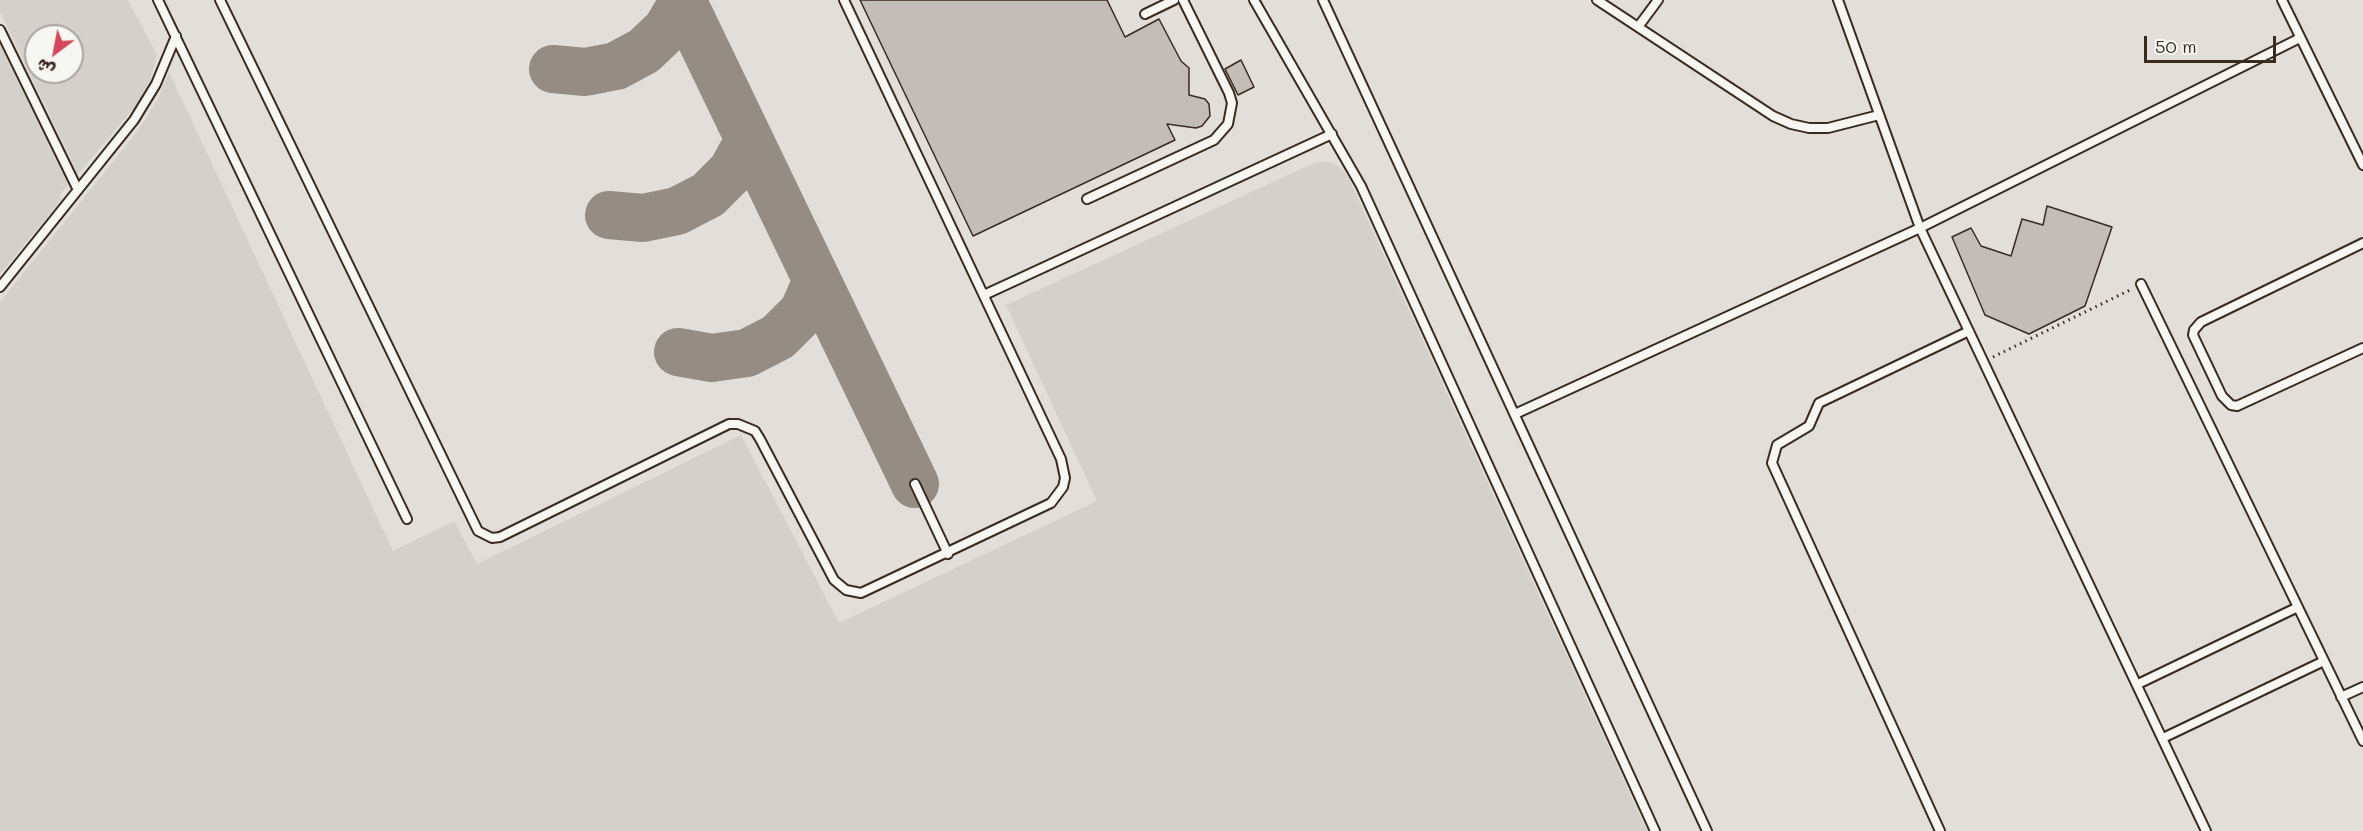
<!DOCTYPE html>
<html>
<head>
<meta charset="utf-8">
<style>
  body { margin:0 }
  #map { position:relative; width:2363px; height:831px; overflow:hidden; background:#efeeea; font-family:Mali,"Playpen Sans Arabic",sans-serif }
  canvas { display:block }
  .north { position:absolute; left:24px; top:24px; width:60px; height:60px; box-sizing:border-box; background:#f6f6f2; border:2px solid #aba49d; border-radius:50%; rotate:212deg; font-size:16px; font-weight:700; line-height:24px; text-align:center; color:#3b2a1e }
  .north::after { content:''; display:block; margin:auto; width:21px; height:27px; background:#d1495b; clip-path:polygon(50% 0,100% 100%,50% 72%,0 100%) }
  .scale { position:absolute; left:2144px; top:36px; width:132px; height:27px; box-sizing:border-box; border:3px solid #3b2a1e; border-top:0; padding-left:8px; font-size:18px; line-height:21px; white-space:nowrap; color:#3b2a1e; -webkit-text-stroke:4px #f6f6f2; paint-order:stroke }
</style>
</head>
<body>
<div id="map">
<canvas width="2363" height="831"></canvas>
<div class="north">ش</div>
<div class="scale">50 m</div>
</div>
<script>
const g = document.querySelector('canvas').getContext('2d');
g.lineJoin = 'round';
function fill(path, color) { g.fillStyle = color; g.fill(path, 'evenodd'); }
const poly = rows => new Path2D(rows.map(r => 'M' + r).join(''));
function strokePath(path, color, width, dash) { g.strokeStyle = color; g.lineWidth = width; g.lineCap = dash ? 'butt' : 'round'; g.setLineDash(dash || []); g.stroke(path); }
const built = poly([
  [0,0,2363,0,2363,831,0,831],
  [36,36,72,36,72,72,36,72]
]);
const green = poly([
  [0,0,128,0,157,55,150,80,138,103,78,174,0,12],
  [36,36,72,36,72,72,36,72],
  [0,45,68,185,59,196,62,199,0,274],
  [169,72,393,551,454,521,477,564,741,435,839,623,1097,501,1006,305,1312,164,1324,161,1335,164,1344,171,1350,181,1647,831,0,831,0,302,137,132,158,99]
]);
const taxiway = poly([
  [682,0,915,484],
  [553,69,585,72,616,66,644,51,667,29,683,2],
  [609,215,643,218,677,211,708,195,732,171,749,140],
  [678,352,712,358,747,353,778,337,803,312,817,280]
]);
const building = poly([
  [860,0,1107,0,1125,37,1159,19,1181,61,1189,68,1189,95,1205,99,1209,104,1210,116,1202,126,1196,128,1167,124,1175,140,973,236,860,0],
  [1241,60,1254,87,1238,95,1225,69,1241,60],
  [2047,206,2112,227,2085,306,2029,334,1985,315,1952,237,1971,228,1981,246,2011,256,2022,219,2043,225,2047,206]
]);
const path = poly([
  [1993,357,2130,290]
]);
const lane = poly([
  [158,0,407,519],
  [220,0,478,531,492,538,500,537,729,424,738,424,755,431,760,439,834,580,846,590,861,593,1051,503,1063,487,1065,478,1061,459,844,0],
  [1254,0,1361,186,1655,831],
  [1323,0,1707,831],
  [1597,0,1773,116,1791,124,1809,128,1828,128,1879,115],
  [1838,0,1920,228,2206,831],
  [2282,0,2363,165],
  [1145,14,1174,0],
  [1638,27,1658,0],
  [0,30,78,190],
  [1087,199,1214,140,1228,124,1232,103,1229,93,1183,0],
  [2363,243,2201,322,2194,330,2193,335,2222,396,2231,405,2237,406,2363,348],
  [2141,284,2363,741],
  [0,287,134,120,156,84,176,36],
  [984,295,1332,134],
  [1515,414,1920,228,2300,38],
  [915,484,948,554],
  [2138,684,2298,607],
  [2341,697,2363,687],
  [2163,738,2324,661],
  [1940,831,1772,463,1777,445,1809,426,1819,403,1969,331]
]);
fill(built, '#e2dfdb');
fill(green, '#d4d1cc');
strokePath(taxiway, '#958c84', 48);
fill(building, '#c2bdb7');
strokePath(building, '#3b2a1e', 1.5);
strokePath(lane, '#3b2a1e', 12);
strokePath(path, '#3b2a1e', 3, [1.5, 4.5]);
strokePath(lane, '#f6f6f2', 8);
</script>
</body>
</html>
